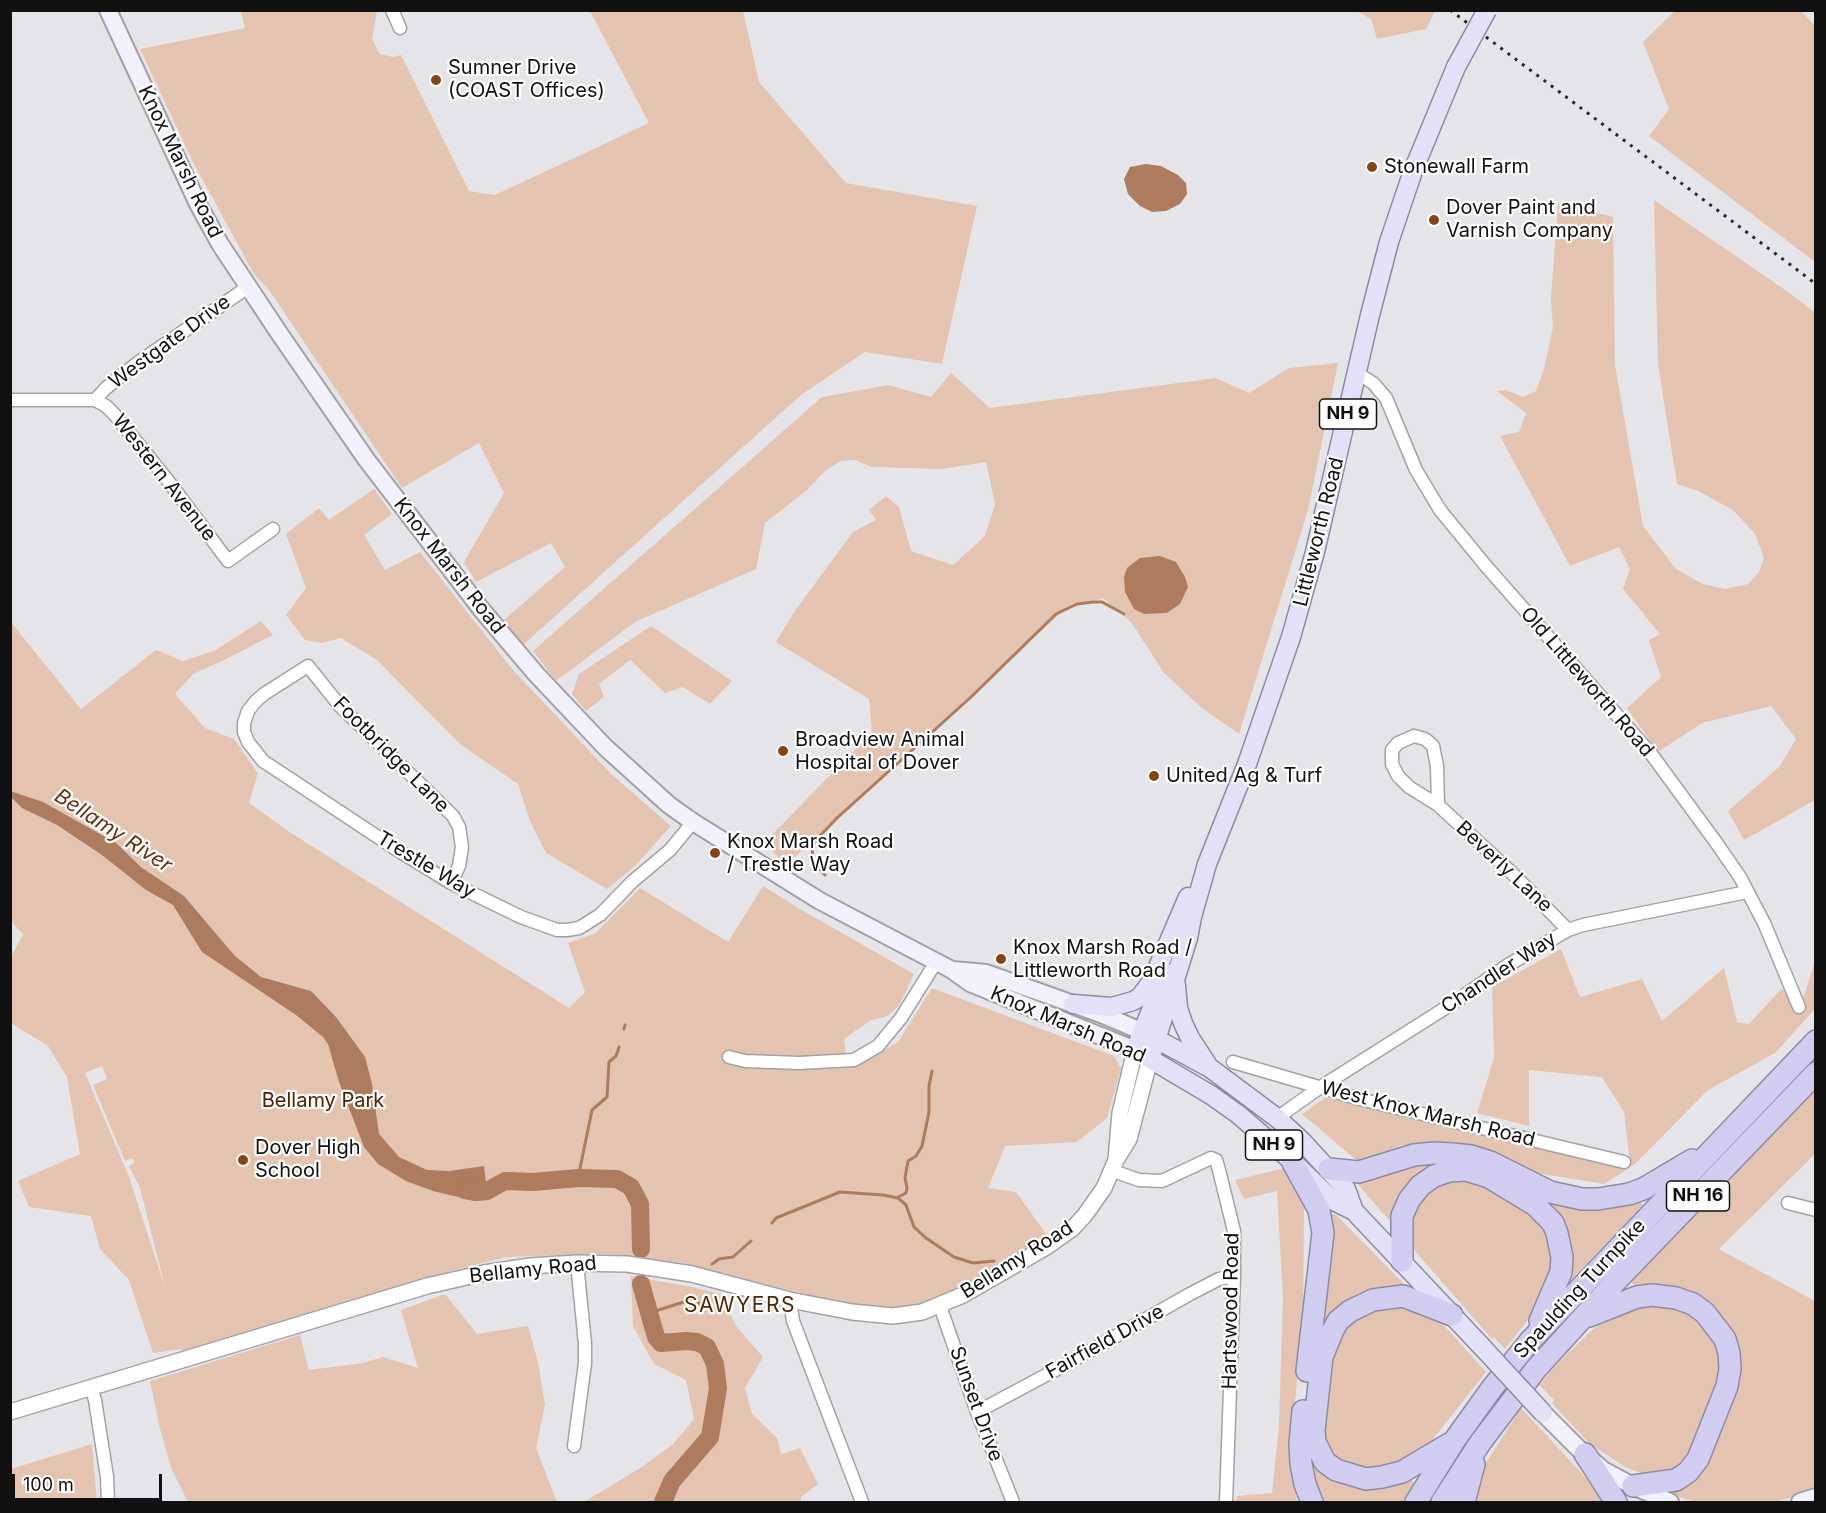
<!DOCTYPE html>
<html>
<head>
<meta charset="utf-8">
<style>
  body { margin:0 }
  #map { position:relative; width:1826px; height:1513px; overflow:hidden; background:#e5e5e9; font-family:Inter,sans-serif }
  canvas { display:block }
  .frame { position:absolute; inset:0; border:12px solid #111112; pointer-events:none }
  .scale { position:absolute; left:12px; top:1474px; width:150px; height:27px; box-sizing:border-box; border:3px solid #111112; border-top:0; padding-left:8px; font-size:18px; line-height:21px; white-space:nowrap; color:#111112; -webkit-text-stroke:4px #fff; paint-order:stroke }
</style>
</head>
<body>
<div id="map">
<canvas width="1826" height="1513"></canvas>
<div class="frame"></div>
<div class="scale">100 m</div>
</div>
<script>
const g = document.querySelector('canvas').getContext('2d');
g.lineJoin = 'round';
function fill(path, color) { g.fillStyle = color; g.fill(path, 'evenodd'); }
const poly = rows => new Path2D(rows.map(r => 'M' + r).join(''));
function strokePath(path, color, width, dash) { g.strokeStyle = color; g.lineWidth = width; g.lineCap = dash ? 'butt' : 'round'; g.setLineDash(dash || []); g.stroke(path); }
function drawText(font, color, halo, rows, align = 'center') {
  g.font = font + ' Inter,sans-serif'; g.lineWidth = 4.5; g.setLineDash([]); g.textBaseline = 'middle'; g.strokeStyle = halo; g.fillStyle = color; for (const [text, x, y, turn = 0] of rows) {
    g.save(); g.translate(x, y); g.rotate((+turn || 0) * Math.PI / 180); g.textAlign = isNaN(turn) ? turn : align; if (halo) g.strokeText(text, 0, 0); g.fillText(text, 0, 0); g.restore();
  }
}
const green = poly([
  [1676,10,1801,11,1813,24,1815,23,1815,262,1649,136,1669,109,1643,42],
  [241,11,377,11,372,39,380,54,393,57,401,55,469,191,495,195,649,123,590,11,743,11,759,82,846,183,977,206,942,364,865,352,801,395,523,645,504,620,565,567,551,543,476,582,464,562,504,493,479,443,402,488,269,290,254,274,193,162,140,49,245,28],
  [1357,11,1435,11,1426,29,1377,39,1371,19],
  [1654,200,1791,294,1815,313,1815,800,1744,840,1728,811,1780,766,1796,739,1771,706,1702,723,1658,752,1627,708,1661,677,1649,640,1660,634,1623,589,1630,569,1619,547,1570,566,1500,436,1519,432,1526,413,1497,391,1506,390,1523,397,1536,391,1544,369,1553,327,1551,299,1558,203,1613,217,1615,365,1643,526,1676,569,1703,584,1725,589,1748,584,1759,572,1764,558,1755,534,1733,510,1698,491,1677,484,1658,364],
  [1338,363,1308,510,1239,734,1203,709,1164,673,1131,622,1103,598,1064,610,786,865,764,843,872,732,869,699,776,642,794,612,853,532,876,520,869,510,886,496,899,507,911,551,953,565,985,536,995,504,986,462,942,469,871,467,855,460,841,461,826,470,807,490,765,523,756,569,635,622,556,681,533,651,822,397,888,385,931,397,951,373,990,408,1216,378,1249,393,1289,368],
  [374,489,392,514,364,535,385,570,420,552,512,669,610,773,671,826,635,866,607,889,546,853,530,821,518,784,461,745,377,660,341,638,322,643,305,640,286,615,306,588,286,534,319,508,329,520],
  [10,621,81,709,156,650,183,661,214,651,261,621,273,635,224,660,193,674,175,694,205,728,234,739,258,773,249,803,291,833,569,1008,585,992,568,943,596,933,640,888,728,942,763,886,800,909,914,974,899,1006,887,1016,871,1020,844,1039,846,1053,841,1054,855,1067,898,1042,932,988,1114,1056,1121,1068,1107,1118,1077,1142,1005,1146,988,1188,1016,1192,1047,1235,972,1284,934,1301,893,1309,849,1305,678,1262,601,1254,506,1257,439,1274,182,1351,181,1349,153,1353,129,1280,100,1249,91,1216,29,1207,18,1181,80,1154,67,1077,48,1046,11,1023,11,957,23,934,10,920],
  [102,1066,107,1079,93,1085,125,1161,133,1158,134,1163,129,1166,140,1188,165,1287,129,1177,85,1073],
  [651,626,732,681,710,704,683,687,665,693,630,660,599,684,604,697,586,711,572,694,579,674],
  [1561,949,1580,997,1642,979,1662,1021,1724,968,1737,1022,1749,1024,1781,989,1803,999,1815,961,1815,1009,1775,1053,1708,1090,1635,1164,1604,1184,1536,1173,1497,1156,1443,1145,1401,1145,1361,1164,1302,1114,1325,1098,1401,1112,1615,1166,1630,1162,1624,1112,1602,1077,1529,1070,1529,1126,1477,1113,1494,1058,1492,987],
  [1815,1088,1815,1154,1719,1249,1815,1301,1815,1491,1775,1502,1693,1501,1658,1491,1703,1464,1727,1329,1637,1288,1631,1282],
  [1431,1156,1454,1157,1477,1162,1498,1170,1535,1190,1554,1197,1592,1202,1636,1197,1643,1205,1567,1284,1563,1282,1567,1264,1567,1246,1563,1229,1554,1214,1542,1201,1486,1169,1476,1166,1456,1164,1429,1173,1408,1192,1397,1219,1389,1220,1354,1180,1397,1163],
  [1286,1168,1304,1208,1303,1321,1291,1443,1297,1502,1236,1502,1237,1496,1272,1493,1279,1427,1283,1297,1277,1191,1244,1199,1235,1180],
  [1461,1174,1534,1207,1556,1238,1548,1294,1505,1349,1494,1337,1492,1339,1415,1251,1407,1226,1429,1184],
  [1326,1214,1334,1214,1337,1216,1416,1296,1396,1294,1328,1332,1322,1462,1408,1475,1414,1483,1404,1502,1319,1502,1308,1467],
  [631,1276,692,1287,721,1294,736,1326,763,1357,745,1388,752,1414,777,1438,781,1454,800,1448,818,1484,801,1497,801,1502,584,1502,642,1467,673,1444,694,1419,686,1380,654,1364,633,1326],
  [445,1294,477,1334,528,1326,538,1362,545,1405,536,1448,557,1502,188,1502,172,1470,160,1429,150,1381,300,1335,309,1370,363,1363,383,1357,418,1368,401,1310],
  [1653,1300,1703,1318,1724,1359,1707,1428,1678,1471,1649,1476,1627,1468,1590,1444,1552,1403,1554,1400,1539,1385,1558,1363,1591,1331,1617,1311],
  [1393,1301,1441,1322,1486,1372,1426,1448,1410,1460,1372,1473,1339,1464,1323,1443,1331,1351,1351,1320],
  [1521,1408,1535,1423,1608,1502,1469,1502,1477,1477],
  [92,1444,97,1502,11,1502,11,1469]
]);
const water = poly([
  [1146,164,1161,166,1178,175,1186,183,1187,194,1180,204,1166,211,1152,212,1140,206,1128,194,1124,179,1130,167],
  [1160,556,1176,562,1185,577,1188,587,1180,604,1167,613,1144,614,1134,609,1125,592,1124,577,1127,568,1140,558],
  [10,791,43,802,116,843,141,867,184,896,235,956,261,977,311,991,336,1017,365,1057,372,1084,379,1134,399,1157,427,1170,450,1171,484,1166,487,1191,475,1201,433,1191,406,1181,378,1164,364,1147,339,1082,328,1044,323,1037,296,1015,202,952,173,905,146,890,102,855,57,825,22,808,11,797]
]);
const stream = poly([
  [825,875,813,861,812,847,816,840,837,818,971,697,1056,614,1077,604,1093,602,1102,602,1124,614],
  [624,1029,625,1025],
  [578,1178,592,1110,607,1097,609,1062,616,1056,619,1047],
  [898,1197,906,1193,907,1188,905,1178,908,1161,916,1156,922,1146,929,1112,929,1086,932,1071],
  [772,1223,776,1218,840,1192,883,1195,898,1198,906,1205,914,1227,926,1238,954,1257,973,1263,994,1261],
  [712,1264,719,1259,733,1257,751,1241],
  [649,1313,687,1301,702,1304,710,1301]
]);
const river = poly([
  [465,1190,477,1192,487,1191,505,1181,533,1182,578,1178,617,1179,631,1187,640,1204,641,1249],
  [641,1284,656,1337,661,1343,686,1341,697,1342,707,1347,715,1364,718,1388,710,1437,672,1481,663,1502]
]);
const minor = poly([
  [392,10,400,28],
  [1357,373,1373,383,1386,398,1416,470,1440,510,1486,566,1652,755,1715,841,1740,877,1765,925,1799,1007],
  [10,400,95,400,106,406,115,415,169,482,228,561,273,529],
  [95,400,106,388,139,362,248,287],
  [1414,736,1425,739,1433,746,1437,766,1438,805,1409,787,1398,776,1392,764,1392,750,1398,743,1414,736],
  [1438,805,1512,873,1568,930],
  [451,883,459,866,462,847,459,827,453,816,340,706,308,666,264,694,255,702,248,711,244,723,244,732,248,742,263,761,399,851,451,883,521,917,557,930,567,930,579,928,600,915,633,881,670,850,693,822],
  [729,1057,745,1061,799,1063,854,1060,878,1046,901,1018,936,962],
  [1233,1062,1360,1099,1624,1162],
  [1277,1118,1319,1088,1458,1000,1508,965,1568,930,1583,925,1747,892],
  [1113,1171,1139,1180,1162,1181,1211,1158,1216,1160,1219,1170,1234,1231,1234,1276,1226,1502],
  [1788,1203,1816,1210],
  [790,1300,793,1321,862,1502],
  [940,1306,977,1412,1013,1502],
  [91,1387,95,1400,107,1477,108,1502],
  [977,1412,1063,1366,1190,1294,1219,1279,1234,1276],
  [574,1446,585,1363,585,1344,577,1263]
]);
const tertiary = poly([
  [1116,1160,1120,1113,1135,1050],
  [10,1412,427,1286,484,1273,530,1266,577,1263,627,1264,692,1274,790,1300,852,1312,893,1316,922,1312,963,1295,1048,1246,1073,1228,1085,1215,1104,1188,1116,1160,1129,1139,1150,1059]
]);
const secondary = poly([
  [108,10,198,204,220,244,279,333,366,459,481,609,536,674,605,747,669,805,693,822,820,901,952,970,970,983,1135,1050],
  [953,970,986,973,1101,1014,1141,1031],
  [1543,1413,1578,1448,1603,1470,1633,1486,1670,1502],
  [1800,1502,1816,1497]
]);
const primary = poly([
  [1166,973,1135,1050,1211,1095,1239,1115,1292,1161,1332,1200,1354,1211,1484,1349],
  [1176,985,1178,1008,1183,1023,1190,1038,1207,1064],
  [1073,1004,1112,1007,1133,1001,1140,997,1152,981,1188,897],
  [1147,1034,1210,1068,1277,1118,1302,1141,1346,1189,1354,1211],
  [1150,1059,1188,938,1192,917,1207,864,1247,764,1291,637,1315,552,1370,315,1389,242,1413,171,1456,67]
]);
const motorway = poly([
  [1292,1161,1319,1210,1323,1233,1307,1371],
  [1329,1169,1359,1172,1414,1155,1434,1153,1452,1154,1471,1156,1490,1162,1550,1192,1582,1199,1598,1199,1629,1194,1643,1189,1692,1160],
  [1402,1261,1402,1216,1409,1200,1420,1186,1434,1176,1449,1171,1466,1170,1489,1177,1535,1205,1553,1223,1557,1233,1562,1257,1561,1272,1540,1321],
  [1589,1316,1637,1297,1652,1295,1676,1298,1693,1304,1705,1313,1725,1339,1729,1353,1730,1369,1727,1386,1698,1459,1688,1472,1676,1480,1633,1486],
  [1303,1411,1300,1444,1301,1464,1305,1484,1312,1502],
  [1449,1444,1402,1472,1382,1477,1366,1479,1336,1470,1325,1462,1315,1442,1314,1430,1322,1357,1333,1330,1338,1321,1350,1311,1373,1300,1403,1296,1452,1315],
  [1585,1454,1616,1502],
  [1416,1502,1454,1441,1492,1388,1530,1341,1816,1041],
  [1442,1502,1480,1443,1536,1369,1617,1280,1816,1073],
  [1464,1502,1474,1464]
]);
const rail = poly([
  [1450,10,1816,284]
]);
const primaryBridge = poly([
  [1456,67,1487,10],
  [1484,1349,1543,1413]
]);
const markers = [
  [436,80,6,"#874414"],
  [1372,167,6,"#874414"],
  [1434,220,6,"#874414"],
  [783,751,6,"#874414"],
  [1154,776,6,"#874414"],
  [715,853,6,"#874414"],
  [1001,959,6,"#874414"],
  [243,1160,6,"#874414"]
];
const shields = [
  [1348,414,57],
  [1274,1145,57],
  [1698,1196,63]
];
const shieldNames = [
  ["NH 9",1348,414],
  ["NH 9",1274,1145],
  ["NH 16",1698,1196]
];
const poiNames = [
  ["Sumner Drive",448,68],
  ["(COAST Offices)",448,91],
  ["Stonewall Farm",1384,167],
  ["Dover Paint and",1446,208],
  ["Varnish Company",1446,231],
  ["Broadview Animal",795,740],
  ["Hospital of Dover",795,763],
  ["United Ag & Turf",1166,776],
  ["Knox Marsh Road",727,842],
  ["/ Trestle Way",727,865],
  ["Knox Marsh Road /",1013,948],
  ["Littleworth Road",1013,971],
  ["Dover High",255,1148],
  ["School",255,1171]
];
const streetNames = [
  ["Knox Marsh Road",180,162,64],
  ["Westgate Drive",170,342,-36],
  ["Western Avenue",164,478,52],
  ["Littleworth Road",1319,532,-76],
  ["Knox Marsh Road",449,566,52],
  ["Old Littleworth Road",1587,682,49],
  ["Footbridge Lane",391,755,45],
  ["Trestle Way",426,865,31],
  ["Beverly Lane",1504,867,43],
  ["Chandler Way",1499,973,-33],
  ["Knox Marsh Road",1068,1025,23],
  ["West Knox Marsh Road",1428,1114,14],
  ["Bellamy Road",1017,1260,-32],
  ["Bellamy Road",533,1270,-6],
  ["Spaulding Turnpike",1580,1289,-47],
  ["Hartswood Road",1231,1311,-89],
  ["Fairfield Drive",1105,1342,-29],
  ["Sunset Drive",976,1404,70]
];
const parkNames = [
  ["Bellamy Park",323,1101]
];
const waterNames = [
  ["Bellamy River",113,831,33]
];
const neighbourhoodNames = [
  ["SAWYERS",740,1306]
];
fill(green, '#e4c3b0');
fill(water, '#ad7b5e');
strokePath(stream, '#ad7b5e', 3);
strokePath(river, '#ad7b5e', 18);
strokePath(minor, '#a2a2a6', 15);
strokePath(tertiary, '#a2a2a6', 18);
strokePath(secondary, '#a2a2a6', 20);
strokePath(primary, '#8d8ba3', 21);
strokePath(motorway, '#8d8ba3', 24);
strokePath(minor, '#fff', 12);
strokePath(tertiary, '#fff', 15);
strokePath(secondary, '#f1f0fb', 16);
strokePath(primary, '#e3e1f7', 18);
strokePath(motorway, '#d0cdf1', 21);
strokePath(rail, '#29292a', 3, [3, 6]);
strokePath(primaryBridge, '#8d8ba3', 21, []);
strokePath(primaryBridge, '#e3e1f7', 18);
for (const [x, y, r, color] of markers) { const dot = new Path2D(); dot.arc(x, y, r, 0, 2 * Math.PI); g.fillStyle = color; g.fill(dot); strokePath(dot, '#fff', 2); }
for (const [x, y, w] of shields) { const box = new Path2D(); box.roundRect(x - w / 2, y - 15, w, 30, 4.5); g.fillStyle = '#fff'; g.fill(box); strokePath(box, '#111112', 1.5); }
drawText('bold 18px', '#111112', null, shieldNames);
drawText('20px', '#111112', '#fff', poiNames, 'left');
drawText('20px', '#111112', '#fff', streetNames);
drawText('20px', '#502100', '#fff', parkNames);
drawText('italic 21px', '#623210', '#fff', waterNames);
g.letterSpacing = '1.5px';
drawText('21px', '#522503', '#fff', neighbourhoodNames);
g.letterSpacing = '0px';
</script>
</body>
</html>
